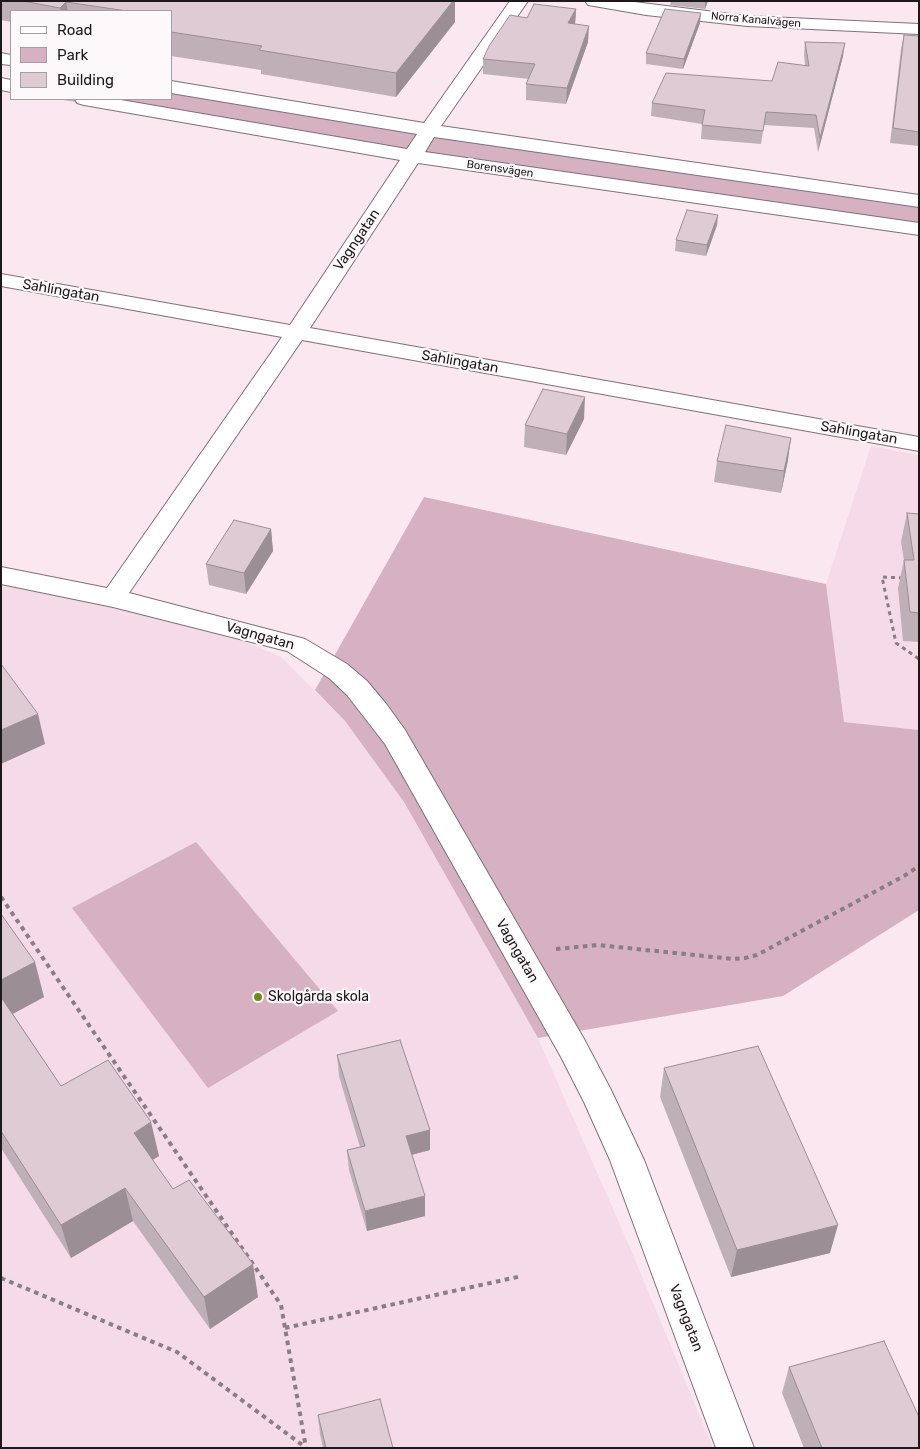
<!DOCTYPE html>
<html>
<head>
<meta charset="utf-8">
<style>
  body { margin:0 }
  #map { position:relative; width:920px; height:1449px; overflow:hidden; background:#fbe7f0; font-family:Rubik,sans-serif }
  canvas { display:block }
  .frame { position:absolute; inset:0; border:2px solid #1f181b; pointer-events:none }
  .legend { position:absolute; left:10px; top:10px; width:162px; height:90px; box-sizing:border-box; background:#fdf9fb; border:1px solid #a49fa1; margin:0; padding:6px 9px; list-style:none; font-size:15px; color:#1f181b }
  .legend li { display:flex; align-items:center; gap:10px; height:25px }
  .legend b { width:25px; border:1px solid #a49fa1 }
</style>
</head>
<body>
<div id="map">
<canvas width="920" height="1449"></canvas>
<div class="frame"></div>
<ul class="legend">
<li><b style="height:6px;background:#fff"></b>Road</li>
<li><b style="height:14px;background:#d5b1c2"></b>Park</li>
<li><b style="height:14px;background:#decbd4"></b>Building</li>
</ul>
</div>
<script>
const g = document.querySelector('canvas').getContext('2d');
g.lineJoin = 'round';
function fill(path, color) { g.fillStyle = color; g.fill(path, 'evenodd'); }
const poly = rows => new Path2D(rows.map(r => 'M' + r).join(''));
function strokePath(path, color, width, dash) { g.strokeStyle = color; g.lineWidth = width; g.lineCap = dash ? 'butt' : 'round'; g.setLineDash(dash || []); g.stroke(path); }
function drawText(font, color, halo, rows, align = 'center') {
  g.font = font + ' Rubik,sans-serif'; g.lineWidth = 4.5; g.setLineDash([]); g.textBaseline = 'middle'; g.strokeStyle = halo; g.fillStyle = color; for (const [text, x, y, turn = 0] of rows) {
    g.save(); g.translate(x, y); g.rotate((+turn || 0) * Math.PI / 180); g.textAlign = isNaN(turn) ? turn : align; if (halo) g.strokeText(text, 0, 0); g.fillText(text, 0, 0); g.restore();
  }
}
const built = poly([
  [871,446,919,455,919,730,844,722,826,584],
  [1,582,197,621,281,657,345,721,404,802,538,1038,631,1250,713,1448,1,1448]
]);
const green = poly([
  [171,89,919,202,919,229,399,157,57,99,171,99],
  [424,497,826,584,844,722,919,730,919,910,783,996,538,1038,404,802,345,721,315,690],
  [196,842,338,1011,208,1088,72,908]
]);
const pathFar1 = poly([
  [903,578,882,577,896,643,919,659]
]);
const path = poly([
  [1,897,281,1305,306,1448],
  [556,949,598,945,733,959,745,958,757,955,904,876,919,866],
  [1,1278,177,1352,305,1447],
  [285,1328,522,1276]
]);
const street = poly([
  [510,1,528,1,441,126,919,195,919,207,434,137,425,152,919,223,919,235,418,163,310,328,919,437,919,451,302,340,129,593,305,639,347,664,367,681,387,705,405,730,584,1039,611,1090,644,1160,754,1448,716,1448,610,1160,584,1102,561,1057,385,744,347,695,329,678,287,651,113,607,1,584,1,567,107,588,282,337,1,286,1,274,290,325,400,160,84,105,77,103,75,99,115,99,407,149,417,134,171,93,171,81,424,123,510,1],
  [585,1,626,1,747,16,919,24,919,34,747,26,646,15,594,6,588,5,585,1],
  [1,53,11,55,11,65,1,64,1,53],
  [1,78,11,80,11,92,1,90,1,78]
]);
const wall = poly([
  [1,1,455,1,455,22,396,97,261,74,261,70,171,56,171,11,11,11,11,22,1,20],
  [671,1,708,1,705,9,670,5],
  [576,9,575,24,588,42,566,104,526,100,526,84,529,79,483,74,483,59,527,18],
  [700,23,683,69,646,64,646,53],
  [904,35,919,36,919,146,890,143,901,49],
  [805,42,843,56,818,152,814,128,764,125,761,144,701,139,702,124,651,116,652,103,772,81,805,65,804,55],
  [717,225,706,256,675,251,676,240],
  [584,419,566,455,524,447,525,425],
  [788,460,781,493,714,482,717,461],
  [907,513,919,514,919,642,903,641,898,588,904,560,901,542],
  [271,529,273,551,246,594,209,585,206,564],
  [1,914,44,997,13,1014,61,1086,159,1156,152,1160,173,1189,258,1297,210,1329,133,1221,71,1258,1,1148],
  [337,1055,430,1130,430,1150,412,1155,425,1216,367,1231,349,1170,347,1150,360,1147,339,1076],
  [664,1068,830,1253,731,1277,660,1097],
  [789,1367,919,1448,804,1448,782,1393],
  [318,1415,393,1448,323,1448,320,1434]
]);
const shadedWall = poly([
  [453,1,455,1,455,22,396,97,396,73],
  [705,1,708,1,705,9],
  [66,2,68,11,61,11,60,8],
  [576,9,575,25,568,23],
  [701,13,700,23,683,69,684,59],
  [589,26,588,42,566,104,567,88],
  [845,43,843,56,818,152,820,138],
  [718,215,717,225,706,256,707,245],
  [585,397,584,419,566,455,567,434],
  [791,438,788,460,781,493,784,471],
  [271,529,273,551,246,594,244,573],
  [38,714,45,744,1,764,1,730],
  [35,962,44,997,3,1019,1,1014,1,980],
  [151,1122,159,1156,141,1167,134,1133],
  [430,1130,430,1150,406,1156,406,1136],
  [125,1188,133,1221,71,1258,61,1225],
  [425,1196,425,1216,367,1231,365,1211],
  [838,1225,830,1253,731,1277,737,1250],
  [253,1264,258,1297,210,1329,204,1297]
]);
const building = poly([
  [23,1,453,1,396,73,259,50,262,46,171,32,171,11,127,11,66,2,60,8,23,1],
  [534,4,576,9,568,23,589,26,567,88,526,84,535,64,483,59,489,46,510,15,527,18,534,4],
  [665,9,701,13,684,59,646,53,665,9],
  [904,35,919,36,919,132,893,128,904,35],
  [805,42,845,43,820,138,816,115,766,112,763,131,702,125,705,110,652,103,666,73,772,81,778,62,809,66,805,42],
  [687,210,718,215,707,245,676,240,687,210],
  [543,389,585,397,567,434,525,425,543,389],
  [726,425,791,438,784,471,717,461,726,425],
  [907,513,919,514,919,613,910,612,904,560,914,560,907,513],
  [234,520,271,529,244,573,206,564,234,520],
  [1,664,38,714,1,730,1,664],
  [1,914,35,962,1,980,1,914],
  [1,997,61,1086,108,1060,151,1122,134,1133,173,1189,189,1180,253,1264,204,1297,125,1188,61,1225,1,1131,1,997],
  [400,1040,430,1130,406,1136,425,1196,365,1211,347,1150,365,1146,337,1055,400,1040],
  [758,1046,838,1225,737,1250,664,1068,758,1046],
  [884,1341,919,1417,919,1448,822,1448,789,1367,884,1341],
  [380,1399,393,1448,326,1448,318,1415,380,1399]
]);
const markers = [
  [258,997,5,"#6b8e16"]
];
const farStreetnames = [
  ["Norra Kanalvägen",756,20,5],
  ["Borensvägen",500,169,8]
];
const streetNames = [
  ["Vagngatan",357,240,-56],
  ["Sahlingatan",61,291,10],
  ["Sahlingatan",460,362,10],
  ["Sahlingatan",859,433,10],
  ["Vagngatan",260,636,16],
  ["Vagngatan",517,951,60],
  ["Vagngatan",686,1318,69]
];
const poiNames = [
  ["Skolgårda skola",268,997]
];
fill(built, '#f5dae7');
fill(green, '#d5b1c2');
strokePath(street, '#817078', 2);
strokePath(pathFar1, '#8a7d83', 3, [4, 4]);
strokePath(path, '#8a7d83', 4, [4.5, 4.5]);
fill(street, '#fff');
fill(wall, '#bfafb6');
fill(shadedWall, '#9b8e94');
fill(building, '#decbd4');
strokePath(building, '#9b8e94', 1);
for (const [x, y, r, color] of markers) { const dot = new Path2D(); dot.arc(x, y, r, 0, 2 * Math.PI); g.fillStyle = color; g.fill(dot); strokePath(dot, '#fdf9fb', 2); }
drawText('11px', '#1f181b', '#fdf9fb', farStreetnames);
drawText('14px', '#1f181b', '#fdf9fb', streetNames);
drawText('14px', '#1f181b', '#fdf9fb', poiNames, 'left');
</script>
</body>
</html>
